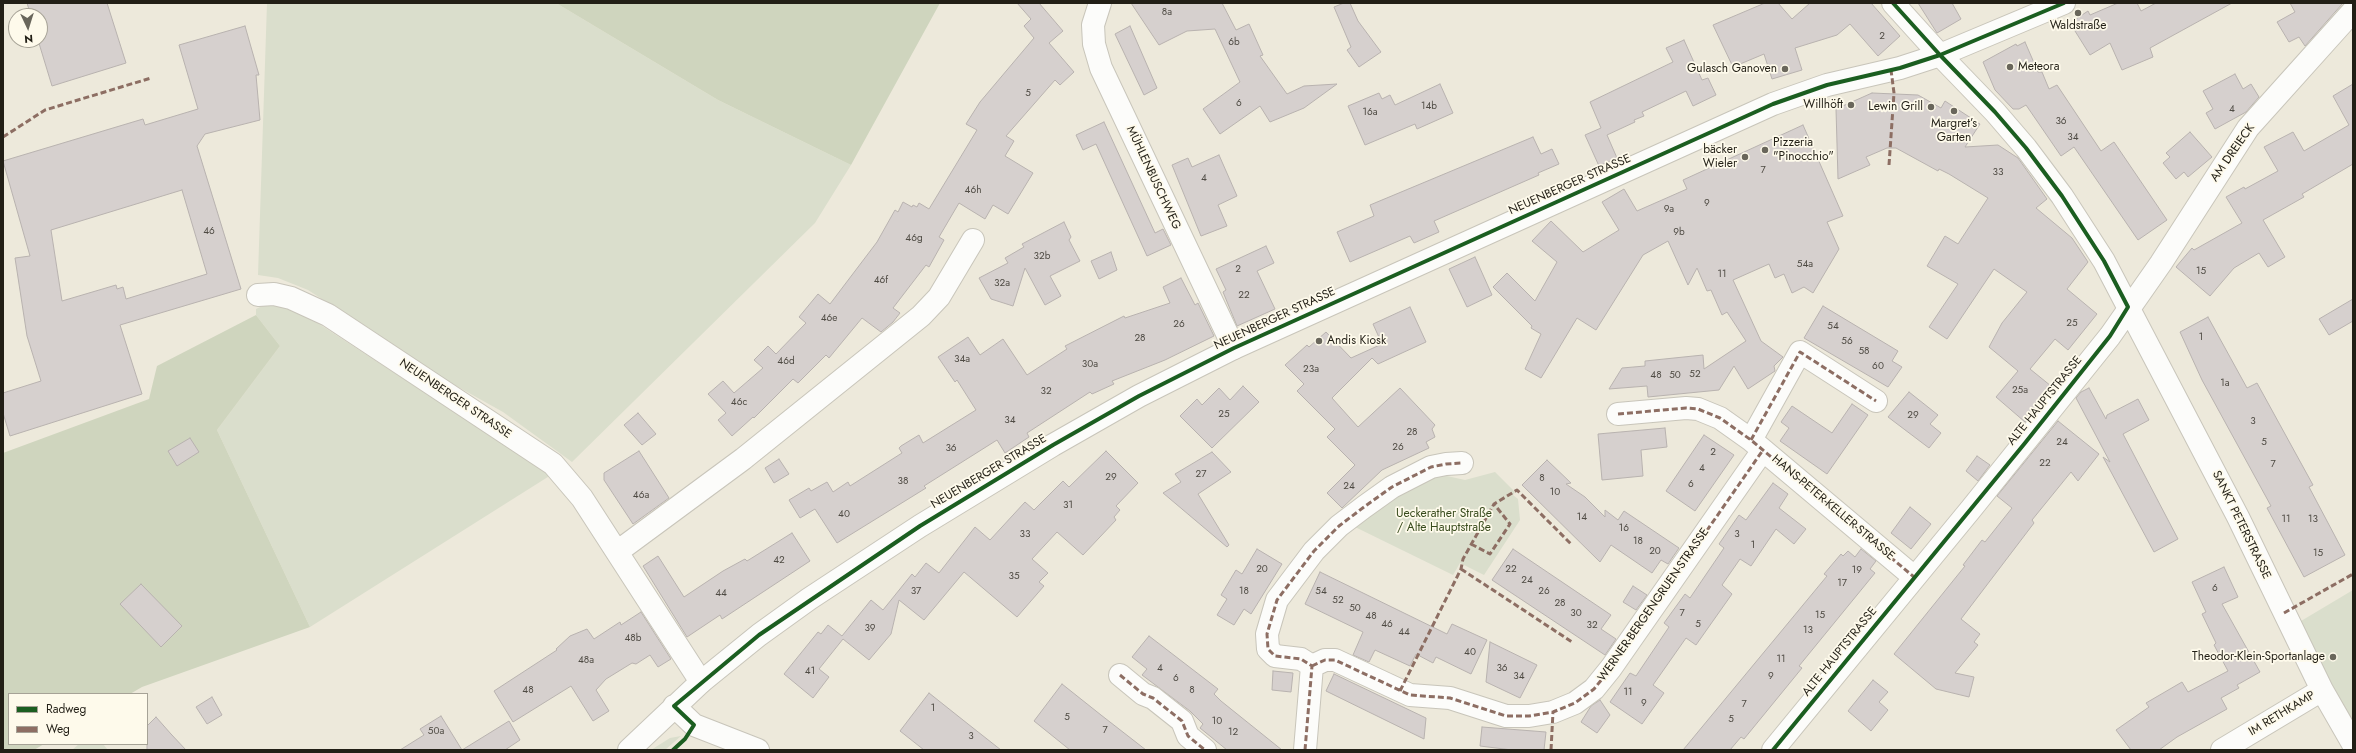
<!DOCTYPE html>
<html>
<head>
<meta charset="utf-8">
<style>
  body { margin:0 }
  #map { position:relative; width:2356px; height:753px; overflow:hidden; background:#ede9db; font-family:Jost,sans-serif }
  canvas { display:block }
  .frame { position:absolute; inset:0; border:4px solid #221f16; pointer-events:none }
  .legend { position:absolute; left:8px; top:693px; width:140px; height:52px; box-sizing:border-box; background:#fefaeb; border:1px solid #a6a296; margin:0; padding:5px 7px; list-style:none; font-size:12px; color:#221f16 }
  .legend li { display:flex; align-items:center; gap:8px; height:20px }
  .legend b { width:20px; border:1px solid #a6a296 }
  .north { position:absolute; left:8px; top:8px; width:40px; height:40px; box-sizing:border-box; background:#fefaeb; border:1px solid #a6a296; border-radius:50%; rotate:176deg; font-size:11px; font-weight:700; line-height:16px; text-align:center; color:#221f16 }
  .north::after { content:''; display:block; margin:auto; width:14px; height:18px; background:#69665b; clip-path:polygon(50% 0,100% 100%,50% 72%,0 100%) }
</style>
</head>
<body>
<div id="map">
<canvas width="2356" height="753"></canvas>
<div class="frame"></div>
<ul class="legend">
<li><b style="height:5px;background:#1b5e20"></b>Radweg</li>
<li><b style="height:5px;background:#8d6e63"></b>Weg</li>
</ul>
<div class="north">N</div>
</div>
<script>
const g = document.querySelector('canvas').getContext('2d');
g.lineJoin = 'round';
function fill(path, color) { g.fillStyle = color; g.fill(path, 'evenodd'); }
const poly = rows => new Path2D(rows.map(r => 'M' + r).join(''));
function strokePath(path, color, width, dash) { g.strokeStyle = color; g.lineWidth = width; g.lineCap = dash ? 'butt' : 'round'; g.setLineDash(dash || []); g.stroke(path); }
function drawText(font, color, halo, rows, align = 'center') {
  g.font = font + ' Jost,sans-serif'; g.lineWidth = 3.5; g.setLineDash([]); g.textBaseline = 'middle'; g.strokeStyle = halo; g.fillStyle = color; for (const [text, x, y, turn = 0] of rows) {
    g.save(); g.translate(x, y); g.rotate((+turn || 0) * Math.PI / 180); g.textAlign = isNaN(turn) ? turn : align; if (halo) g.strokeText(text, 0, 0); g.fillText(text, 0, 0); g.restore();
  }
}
const green = poly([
  [267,3,556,3,718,100,851,165,815,223,572,462,503,412,451,383,308,290,278,278,258,275],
  [270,302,293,307,551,475,310,627,217,430,280,346,256,315,256,309],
  [1495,472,1515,492,1513,495,1518,499,1520,520,1484,575,1460,563,1453,575,1353,526,1397,494,1438,474,1465,480],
  [2353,590,2353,726,2296,624],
  [681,736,665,750,651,750,670,738],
  [79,744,103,744,108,750,72,750]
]);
const forest = poly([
  [556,3,940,3,851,165,718,100],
  [256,315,280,346,217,430,310,627,142,687,130,694,9,694,9,744,44,744,34,750,3,750,3,453,149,399,157,366]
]);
const building = poly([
  [27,3,107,3,126,63,52,86,38,40,40,40,40,16,31,16,27,3],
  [1017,3,1039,3,1063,31,1049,43,1074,72,1060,85,1055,80,1006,136,1014,141,1005,156,1033,173,1008,214,993,205,985,219,959,203,939,237,944,240,929,267,926,265,893,308,900,313,893,322,881,332,862,318,829,358,826,355,798,383,793,379,754,418,753,417,732,436,718,420,726,413,708,394,723,381,734,393,763,368,754,360,768,346,776,354,806,323,799,317,818,294,830,304,877,242,895,210,898,212,903,202,912,207,913,205,917,207,919,203,929,209,977,130,966,124,980,102,1034,38,1024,26,1031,19,1017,3],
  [1131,3,1222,3,1236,30,1249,24,1263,55,1260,56,1287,94,1304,86,1337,84,1304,108,1270,122,1260,106,1220,134,1203,109,1240,82,1215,29,1187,31,1159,45,1131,3],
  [1344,3,1350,3,1358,21,1381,52,1359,67,1347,50,1351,47,1334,7,1344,3],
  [1765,3,1778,3,1792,19,1810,3,1871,3,1900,36,1878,56,1850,24,1837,35,1795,48,1802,70,1772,79,1764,54,1733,67,1713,25,1765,3],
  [1918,3,1952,3,1961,19,1937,33,1918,3],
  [2118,3,2137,3,2141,11,2156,3,2232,3,2150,48,2153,57,2122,70,2110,43,2090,55,2070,23,2088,11,2090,15,2118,3],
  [2290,3,2343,3,2305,46,2299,37,2289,42,2277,22,2295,12,2290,3],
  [245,26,259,75,256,75,260,120,205,134,197,146,241,289,120,325,142,394,10,436,3,413,3,393,41,381,27,336,15,258,30,256,3,161,143,119,145,125,198,109,179,45,245,26],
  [182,190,207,274,126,299,123,287,117,289,116,285,62,301,51,230,182,190],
  [1130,26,1157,88,1144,95,1115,34,1130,26],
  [1684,40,1702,80,1708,78,1716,95,1693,106,1686,91,1642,112,1644,116,1634,120,1635,122,1607,135,1617,158,1599,166,1585,135,1601,128,1590,102,1673,62,1666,48,1684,40],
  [2025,42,2038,72,2042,72,2049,89,2057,85,2101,151,2114,142,2167,220,2138,240,2074,147,2061,156,2026,105,2019,109,2013,109,1995,90,1983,62,2016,44,2017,46,2025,42],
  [2235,74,2243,89,2251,84,2259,97,2246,112,2215,129,2206,113,2213,109,2203,91,2235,74],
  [1440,84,1453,113,1417,129,1415,124,1365,145,1348,106,1379,93,1382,99,1390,95,1395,105,1440,84],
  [2353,84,2353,164,2302,194,2304,197,2263,220,2285,257,2268,267,2259,253,2234,268,2210,296,2176,267,2192,248,2194,250,2242,223,2226,197,2244,187,2245,189,2278,171,2264,147,2293,132,2304,151,2349,125,2333,96,2353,84],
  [1872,93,1918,95,1941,108,1945,101,1980,124,1965,147,1998,145,2018,158,2047,199,2036,208,2072,238,2088,262,2067,289,2097,314,2068,350,2055,339,2030,369,2051,386,2035,403,2038,405,2025,422,1996,397,2018,371,1989,347,2002,323,2027,292,1994,269,1947,339,1929,327,1958,284,1927,266,1945,236,1958,244,1988,198,1949,174,1939,169,1938,171,1896,148,1887,148,1866,157,1870,165,1838,179,1836,109,1872,93],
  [1104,122,1155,233,1163,229,1171,245,1147,256,1096,144,1083,150,1076,135,1104,122],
  [1803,125,1843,216,1827,222,1839,249,1813,293,1804,287,1792,293,1784,274,1775,278,1769,264,1733,280,1761,341,1783,357,1774,366,1775,371,1748,389,1734,366,1719,390,1648,397,1647,386,1609,389,1622,368,1645,366,1645,361,1703,355,1704,369,1746,341,1727,312,1722,315,1711,290,1707,291,1697,268,1688,285,1668,241,1643,255,1596,330,1577,318,1541,378,1525,369,1541,334,1531,328,1532,326,1493,287,1507,273,1535,301,1557,262,1532,241,1551,221,1583,252,1619,230,1602,202,1624,189,1637,211,1687,189,1683,180,1803,125],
  [2190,132,2212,157,2188,177,2184,172,2176,179,2163,163,2170,157,2166,153,2190,132],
  [1533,137,1541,154,1552,149,1559,164,1538,173,1539,175,1434,221,1439,232,1414,243,1410,236,1350,262,1337,232,1374,216,1370,205,1533,137],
  [1219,155,1237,196,1218,205,1227,226,1201,236,1172,165,1188,158,1192,167,1219,155],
  [1064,222,1071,237,1069,240,1080,261,1050,276,1061,296,1045,305,1025,268,1013,306,991,299,979,278,1008,263,1005,258,1024,247,1022,244,1064,222],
  [1266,246,1274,263,1257,271,1275,309,1237,326,1223,292,1226,290,1216,269,1266,246],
  [1111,252,1117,270,1099,279,1091,261,1111,252],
  [1475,257,1492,295,1467,307,1449,269,1475,257],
  [1181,278,1195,305,1198,303,1214,336,1165,360,1112,381,1114,384,1092,394,1090,392,1027,433,1029,437,1005,453,997,440,924,486,926,488,837,543,815,509,800,518,789,500,809,488,811,491,827,482,833,492,848,482,850,486,902,453,899,448,901,446,919,435,923,443,976,410,957,380,955,382,938,357,968,337,980,355,1003,339,1027,375,1067,349,1065,346,1124,316,1125,318,1170,303,1163,287,1181,278],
  [2353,299,2353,321,2329,335,2319,319,2353,299],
  [1823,306,1898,351,1892,361,1902,367,1888,387,1804,338,1823,306],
  [1410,307,1426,342,1378,364,1372,358,1332,398,1358,427,1400,388,1435,425,1432,429,1435,437,1426,442,1429,448,1382,470,1342,508,1327,493,1355,465,1327,437,1335,429,1297,391,1304,384,1285,365,1307,345,1309,347,1326,332,1351,358,1382,344,1373,324,1410,307],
  [2208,317,2247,388,2257,383,2313,485,2309,487,2345,555,2304,577,2267,508,2271,506,2202,380,2180,332,2208,317],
  [1243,386,1259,402,1212,448,1180,416,1197,399,1202,405,1219,388,1230,400,1243,386],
  [2089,388,2106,419,2107,415,2138,399,2149,420,2123,434,2178,539,2154,552,2103,457,2110,462,2076,398,2081,392,2089,388],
  [1909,392,1938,415,1930,424,1941,433,1929,448,1888,417,1909,392],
  [1852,404,1868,415,1827,474,1780,441,1789,428,1781,422,1792,406,1832,433,1852,404],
  [638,413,656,434,642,445,624,425,638,413],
  [2058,421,2099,454,2078,481,2071,472,2032,520,2034,523,1961,619,1980,634,1974,642,1978,645,1955,673,1974,677,1969,697,1936,689,1894,654,1965,566,1963,565,1982,540,1985,542,2012,508,1997,496,2058,421],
  [1665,428,1667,447,1641,450,1643,476,1602,480,1598,434,1665,428],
  [1704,435,1734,455,1695,511,1666,491,1704,435],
  [190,438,199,452,177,466,168,451,190,438],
  [639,451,669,498,633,524,604,480,604,473,639,451],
  [1106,451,1138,483,1116,506,1120,510,1114,517,1116,520,1083,555,1057,532,1032,559,1048,573,1039,582,1044,586,1017,617,964,572,924,620,899,600,891,634,869,660,843,639,819,669,829,677,813,698,784,674,818,632,821,634,828,625,842,636,871,600,883,610,912,574,915,577,926,563,939,573,975,527,990,540,1025,502,1034,510,1063,481,1069,487,1106,451],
  [1212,452,1231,472,1198,494,1229,545,1227,547,1163,493,1181,482,1175,474,1212,452],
  [1977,456,1990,465,1978,481,1966,471,1977,456],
  [779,459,789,474,774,483,765,468,779,459],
  [1547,460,1571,483,1566,484,1585,497,1605,517,1605,510,1618,520,1624,511,1679,548,1668,564,1661,560,1652,573,1611,545,1600,562,1522,485,1547,460],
  [1773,483,1788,494,1779,508,1806,529,1794,544,1776,529,1751,566,1740,559,1722,585,1732,594,1696,645,1686,638,1653,685,1664,693,1642,724,1610,702,1630,673,1636,676,1669,627,1664,623,1685,594,1690,598,1724,548,1719,544,1739,515,1746,520,1773,483],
  [1910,507,1931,524,1911,549,1891,533,1910,507],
  [792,533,810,561,722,619,720,615,687,637,643,566,658,556,684,597,723,571,745,559,747,561,792,533],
  [1257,549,1282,564,1251,614,1244,609,1234,625,1217,615,1227,599,1221,595,1236,570,1242,574,1257,549],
  [1513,549,1611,615,1601,629,1616,639,1605,655,1492,580,1513,549],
  [1861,549,1876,561,1870,569,1875,573,1799,666,1802,668,1744,739,1741,737,1730,750,1683,750,1827,576,1824,574,1841,554,1843,556,1848,551,1855,557,1861,549],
  [2224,567,2238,597,2222,604,2260,672,2237,685,2239,688,2221,698,2227,709,2177,737,2159,750,2131,750,2116,730,2149,707,2146,703,2182,682,2188,692,2228,671,2214,645,2216,643,2202,614,2206,612,2192,582,2224,567],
  [1320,572,1447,634,1452,624,1487,640,1471,674,1436,657,1433,663,1416,654,1410,666,1375,650,1369,662,1353,655,1363,632,1305,604,1320,572],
  [141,584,182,626,161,647,120,604,141,584],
  [1633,586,1647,595,1636,610,1623,602,1633,586],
  [641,612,671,659,658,667,650,655,636,664,632,663,606,679,596,690,609,711,593,721,571,686,513,722,494,691,557,650,556,649,570,636,587,629,594,639,620,622,621,625,641,612],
  [1149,636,1218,689,1214,694,1221,701,1282,750,1227,750,1200,728,1203,724,1190,711,1142,675,1147,669,1132,657,1149,636],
  [1490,642,1537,665,1520,698,1486,682,1490,642],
  [1273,671,1293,673,1291,692,1272,690,1273,671],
  [1334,674,1426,718,1424,739,1326,691,1334,674],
  [1873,680,1888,692,1879,702,1888,710,1871,731,1848,711,1873,680],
  [1062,684,1101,715,1146,750,1070,750,1034,721,1062,684],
  [929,693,968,724,1001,750,924,750,900,731,929,693],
  [212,697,222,715,207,724,196,707,212,697],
  [1600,700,1610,715,1597,733,1581,722,1591,706,1600,700],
  [441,716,462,750,509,721,520,740,505,750,400,750,424,735,420,729,441,716],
  [156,717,171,734,186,750,147,750,147,726,156,717],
  [1482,727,1546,732,1544,750,1512,750,1480,746,1482,727]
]);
const minor = poly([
  [1100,3,1093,25,1094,44,1101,68,1234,348],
  [1893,3,1940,55,1995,112,2026,148,2062,196,2104,261,2238,517,2322,690,2353,744],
  [258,295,274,294,291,298,328,315,553,464,582,498,701,682],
  [1618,414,1686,408,1698,409,1720,418,1751,440,1914,577],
  [1751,440,1800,352,1876,401],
  [617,552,743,459,921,316,939,297,973,240],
  [1312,666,1325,660,1335,660,1410,695,1450,698,1506,716,1529,716,1553,712,1575,703,1594,689,1611,668,1763,450],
  [1120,675,1143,694,1153,698,1182,721,1188,736,1205,750],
  [1305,750,1312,666,1301,659,1275,656,1268,649,1267,634,1277,600,1314,551,1339,526,1364,507,1392,487,1431,467,1446,464,1462,463],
  [1773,750,1971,509,2110,336,2161,263,2248,128,2353,11],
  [2222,750,2322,690]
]);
const tertiary = poly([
  [674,706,694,725,758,750],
  [629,750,701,682,759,635,809,599,920,526,1053,445,1139,396,1234,348,1773,104,1827,85,1900,68,1940,55,2064,3]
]);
const quiet = poly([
  [3,137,45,110,151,78],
  [1889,165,1894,93,1891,70],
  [1618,414,1686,408,1698,409,1720,418,1751,440,1914,577],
  [1751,440,1800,352,1876,401],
  [1471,544,1490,554,1510,524,1494,504],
  [1461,569,1572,642],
  [2284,613,2353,574],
  [1312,666,1325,660,1335,660,1410,695,1450,698,1506,716,1529,716,1553,712,1575,703,1594,689,1611,668,1763,450],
  [1120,675,1143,694,1153,698,1182,721,1188,736,1205,750],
  [1400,691,1461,569,1463,559,1494,504,1517,490,1572,545],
  [1305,750,1312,666,1301,659,1275,656,1268,649,1267,634,1277,600,1314,551,1339,526,1364,507,1392,487,1431,467,1446,464,1462,463],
  [1551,750,1553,712]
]);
const cycleway = poly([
  [673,750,685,739,694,725,674,706,759,635,920,526,1053,445,1139,396,1234,348,1773,104,1827,85,1900,68,1940,55,2064,3],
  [1773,750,2025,443,2110,336,2128,307,2104,261,2062,196,2026,148,1995,112,1940,55,1893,3]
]);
const markers = [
  [2078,13,4,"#69665b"],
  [2010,67,4,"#69665b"],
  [1785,69,4,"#69665b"],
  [1851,105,4,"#69665b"],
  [1931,107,4,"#69665b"],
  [1954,111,4,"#69665b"],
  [1765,150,4,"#69665b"],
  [1745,157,4,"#69665b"],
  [1319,341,4,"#69665b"],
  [2333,657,4,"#69665b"]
];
const numberNames = [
  ["8a",1167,13],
  ["2",1882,37],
  ["6b",1234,43],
  ["5",1028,94],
  ["6",1239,104],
  ["14b",1429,107],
  ["4",2232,110],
  ["16a",1370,113],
  ["36",2061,122],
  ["34",2073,138],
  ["7",1763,171],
  ["33",1998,173],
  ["4",1204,179],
  ["46h",973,191],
  ["9",1707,204],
  ["9a",1669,210],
  ["46",209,232],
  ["9b",1679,233],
  ["46g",914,239],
  ["32b",1042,257],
  ["54a",1805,265],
  ["2",1238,270],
  ["15",2201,272],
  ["11",1722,275],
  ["46f",881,281],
  ["32a",1002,284],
  ["22",1244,296],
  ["46e",829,319],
  ["25",2072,324],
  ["26",1179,325],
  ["54",1833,327],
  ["1",2201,338],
  ["28",1140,339],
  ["56",1847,342],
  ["58",1864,352],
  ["34a",962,360],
  ["46d",786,362],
  ["30a",1090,365],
  ["60",1878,367],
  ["23a",1311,370],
  ["52",1695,375],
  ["48",1656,376],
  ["50",1675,376],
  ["1a",2225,384],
  ["25a",2020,391],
  ["32",1046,392],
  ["46c",739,403],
  ["25",1224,415],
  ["29",1913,416],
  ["34",1010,421],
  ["3",2253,422],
  ["28",1412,433],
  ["24",2062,443],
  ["5",2264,443],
  ["26",1398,448],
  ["36",951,449],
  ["2",1713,453],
  ["22",2045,464],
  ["7",2273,465],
  ["4",1702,469],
  ["27",1201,475],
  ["29",1111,478],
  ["8",1542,479],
  ["38",903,482],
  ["6",1691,485],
  ["24",1349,487],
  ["10",1555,493],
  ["46a",641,496],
  ["31",1068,506],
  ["40",844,515],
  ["14",1582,518],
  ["11",2286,520],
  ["13",2313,520],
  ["16",1624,529],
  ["33",1025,535],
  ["3",1737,535],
  ["18",1638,542],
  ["1",1753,546],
  ["20",1655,552],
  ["15",2318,554],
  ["42",779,561],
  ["20",1262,570],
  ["22",1511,570],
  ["19",1857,571],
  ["35",1014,577],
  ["24",1527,581],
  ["17",1842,584],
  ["6",2215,589],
  ["37",916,592],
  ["18",1244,592],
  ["54",1321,592],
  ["26",1544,592],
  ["44",721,594],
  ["52",1338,601],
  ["28",1560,604],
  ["50",1355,609],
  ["30",1576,614],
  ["7",1682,614],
  ["15",1820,616],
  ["48",1371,617],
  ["46",1387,625],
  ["5",1698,625],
  ["32",1592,626],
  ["39",870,629],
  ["13",1808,631],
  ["44",1404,633],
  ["48b",633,639],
  ["40",1470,653],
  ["11",1781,660],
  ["48a",586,661],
  ["4",1160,669],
  ["36",1502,669],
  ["41",810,672],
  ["34",1519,677],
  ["9",1771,677],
  ["6",1176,679],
  ["48",528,691],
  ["8",1192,691],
  ["11",1628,693],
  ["9",1644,704],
  ["7",1744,705],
  ["1",933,709],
  ["5",1067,718],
  ["5",1731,720],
  ["10",1217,722],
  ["7",1105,731],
  ["50a",436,732],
  ["12",1233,733],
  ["3",971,737]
];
const poiNames = [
  ["Waldstraße",2078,26,"center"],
  ["Meteora",2018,67,"left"],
  ["Gulasch Ganoven",1777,69],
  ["Willhöft",1843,105],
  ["Lewin Grill",1923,107],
  ["Margret’s",1954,124,"center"],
  ["Garten",1954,138,"center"],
  ["Pizzeria",1773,143,"left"],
  ["\"Pinocchio\"",1773,157,"left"],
  ["bäcker",1737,150],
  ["Wieler",1737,164],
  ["Andis Kiosk",1327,341,"left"],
  ["Theodor-Klein-Sportanlage",2325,657]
];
const streetNames = [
  ["AM DREIECK",2233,153,-55],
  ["MÜHLENBUSCHWEG",1153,178,65],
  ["NEUENBERGER STRASSE",1570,185,-24],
  ["NEUENBERGER STRASSE",1275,319,-25],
  ["NEUENBERGER STRASSE",455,399,34],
  ["ALTE HAUPTSTRASSE",2045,401,-51],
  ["NEUENBERGER STRASSE",989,472,-31],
  ["HANS-PETER-KELLER-STRASSE",1833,508,40],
  ["SANKT PETERSTRASSE",2241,525,64],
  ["WERNER-BERGENGRUEN-STRASSE",1654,605,-55],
  ["ALTE HAUPTSTRASSE",1840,652,-51],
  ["IM RETHKAMP",2282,714,-31]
];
const parkNames = [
  ["Ueckerather Straße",1444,514],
  ["/ Alte Hauptstraße",1444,528]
];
fill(green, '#dadecc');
fill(forest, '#cfd5be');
fill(building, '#d6d0ce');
strokePath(building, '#b8b2af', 1);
strokePath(minor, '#c8c5ba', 24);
strokePath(tertiary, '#c8c5ba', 24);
strokePath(minor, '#fcfcfa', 22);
strokePath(tertiary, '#fcfcfa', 22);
strokePath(quiet, '#8d6e63', 3, [6, 3]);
strokePath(cycleway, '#1b5e20', 4);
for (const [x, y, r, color] of markers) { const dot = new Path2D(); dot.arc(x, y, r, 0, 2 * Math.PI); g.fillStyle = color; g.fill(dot); strokePath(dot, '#fefaeb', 1.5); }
drawText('10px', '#4f4b44', null, numberNames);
drawText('12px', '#221f16', '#fefaeb', poiNames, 'right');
drawText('12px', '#221f16', '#fefaeb', streetNames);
drawText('12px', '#384b1d', '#fefaeb', parkNames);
</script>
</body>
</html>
